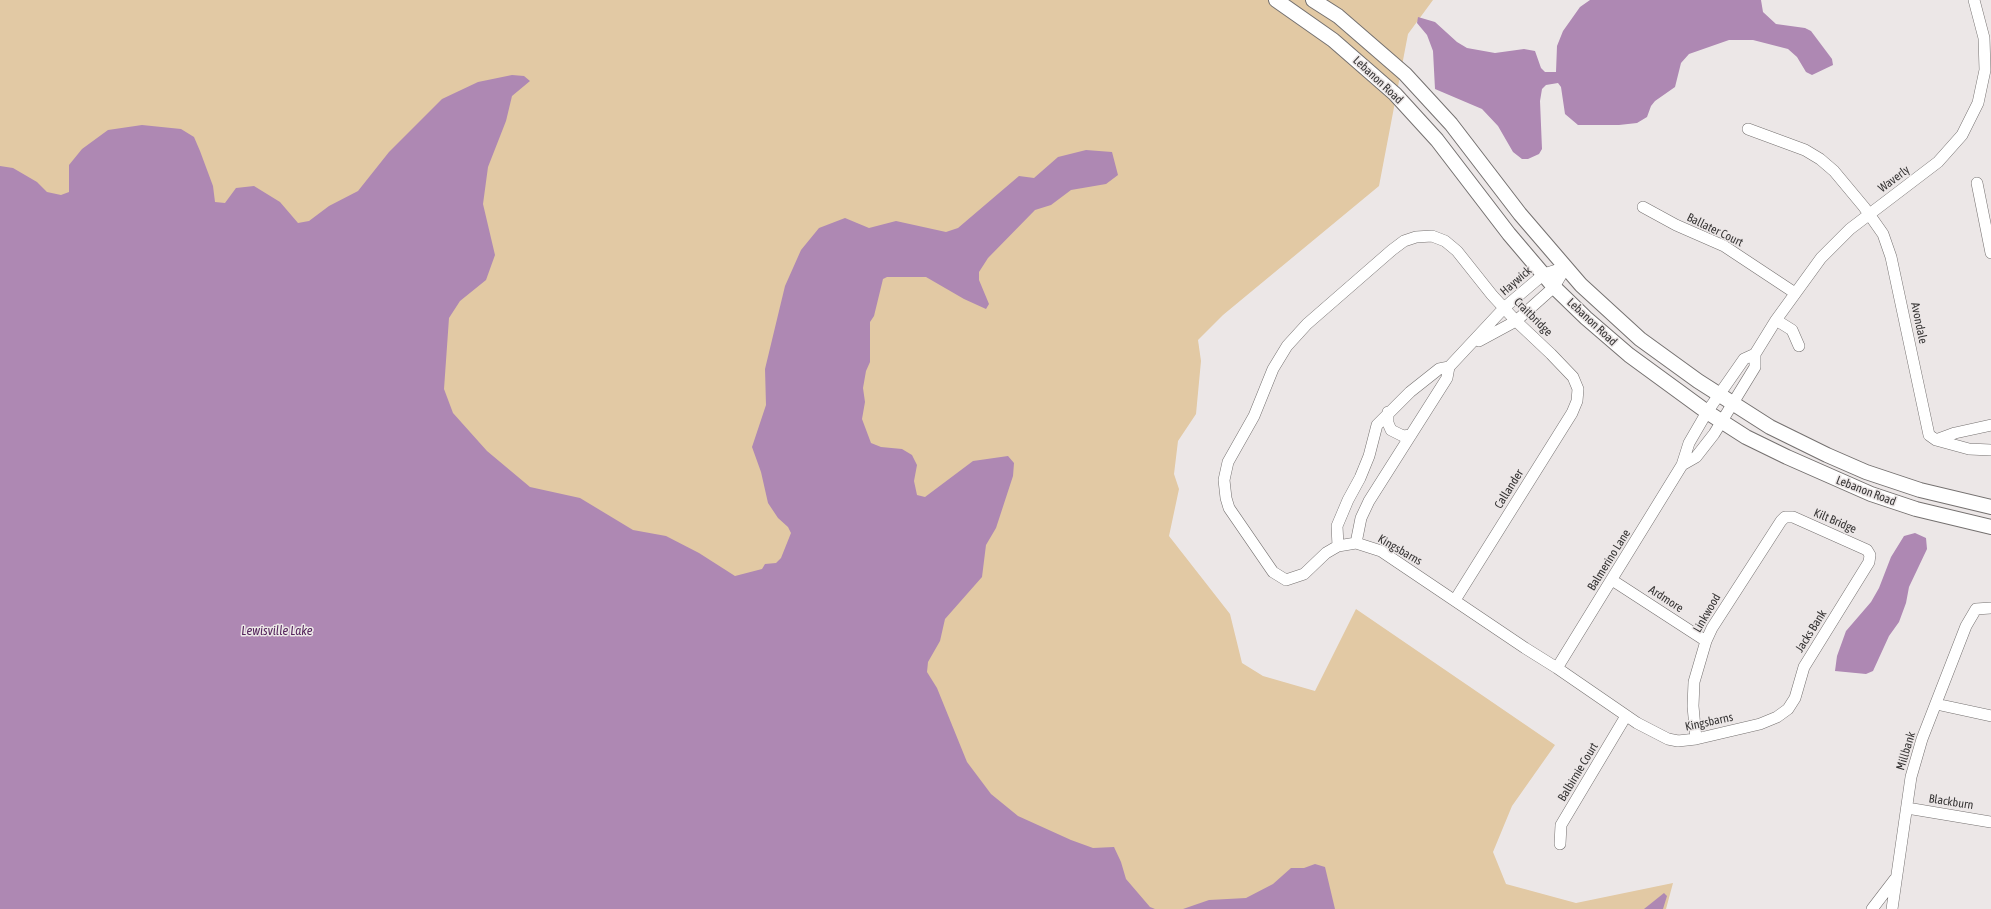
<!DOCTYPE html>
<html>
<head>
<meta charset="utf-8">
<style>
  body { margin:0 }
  canvas { display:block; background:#ece7e7 }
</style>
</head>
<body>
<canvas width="1991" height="909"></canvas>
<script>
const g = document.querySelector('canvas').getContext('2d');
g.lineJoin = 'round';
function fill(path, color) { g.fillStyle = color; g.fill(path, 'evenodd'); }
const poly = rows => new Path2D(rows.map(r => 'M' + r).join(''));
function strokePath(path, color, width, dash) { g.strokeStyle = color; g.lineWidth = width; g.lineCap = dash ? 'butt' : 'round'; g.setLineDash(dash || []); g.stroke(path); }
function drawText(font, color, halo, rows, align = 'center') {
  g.font = font + ' "Asap Condensed",sans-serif'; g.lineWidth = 3; g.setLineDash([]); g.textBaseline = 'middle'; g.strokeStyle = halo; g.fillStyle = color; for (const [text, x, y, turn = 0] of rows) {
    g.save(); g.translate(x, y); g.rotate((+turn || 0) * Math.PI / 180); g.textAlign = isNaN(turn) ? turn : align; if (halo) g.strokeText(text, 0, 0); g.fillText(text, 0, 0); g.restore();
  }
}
const green = poly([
  [0,0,1433,0,1408,34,1379,186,1223,315,1198,340,1201,361,1196,414,1178,441,1174,474,1179,489,1169,536,1230,614,1242,663,1263,676,1315,691,1356,609,1555,745,1512,806,1493,852,1506,884,1576,903,1673,883,1666,909,820,909,0,394]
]);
const water = poly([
  [1590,0,1761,0,1763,12,1776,24,1805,28,1811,31,1832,59,1833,65,1812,75,1806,72,1797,57,1788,49,1753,40,1729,40,1689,54,1681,63,1675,87,1655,101,1651,106,1647,117,1637,123,1619,125,1578,125,1565,114,1561,87,1558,83,1546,85,1542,89,1540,101,1542,149,1539,154,1528,159,1522,159,1513,152,1498,126,1482,109,1435,89,1433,51,1427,35,1417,23,1418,17,1435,22,1457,42,1467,48,1495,53,1524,49,1535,51,1541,68,1545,72,1556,72,1557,46,1563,31,1580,7],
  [512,75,524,76,530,81,512,96,506,121,488,167,483,204,495,255,486,280,460,301,449,318,444,389,453,413,487,451,530,487,580,498,633,530,666,536,699,553,735,576,762,569,765,564,776,563,781,558,791,533,788,527,778,518,768,503,761,472,752,447,766,405,765,369,785,286,801,250,819,228,845,218,869,228,896,221,946,232,958,228,1019,176,1034,178,1058,157,1086,150,1112,152,1118,175,1106,184,1071,190,1051,205,1035,210,988,258,979,272,979,280,989,304,986,309,964,299,926,277,887,277,883,279,874,316,870,322,870,362,866,371,863,388,865,402,862,419,871,443,881,447,902,449,912,455,917,465,914,481,917,495,925,497,973,461,1008,456,1014,463,1013,476,996,528,986,545,982,577,945,619,940,641,928,662,927,672,937,688,967,762,991,794,1018,816,1071,840,1093,848,1114,847,1121,862,1126,879,1150,907,1155,909,0,909,0,166,13,168,37,182,47,192,61,195,69,192,69,165,82,149,108,130,142,125,181,129,194,137,200,151,213,186,215,202,225,203,236,188,254,186,280,202,298,223,309,221,329,206,358,191,389,152,442,99,478,82],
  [1915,533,1926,538,1927,549,1909,587,1906,603,1899,622,1889,636,1873,671,1866,674,1835,671,1837,656,1846,631,1871,602,1879,588,1891,557,1904,536],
  [1315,864,1325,867,1335,909,1183,909,1209,900,1246,898,1273,884,1291,868,1304,868],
  [1664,893,1667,896,1663,909,1644,909]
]);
const minor = poly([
  [1748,129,1805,150,1820,159,1834,171,1864,207,1883,234,1891,257,1929,435,1936,440,1969,449,1991,450],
  [1977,183,1991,253],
  [1643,207,1676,225,1724,246,1795,293],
  [1776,320,1792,330,1799,346],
  [1479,341,1516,321,1554,287,1566,267],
  [1388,412,1388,423,1391,430,1403,436,1411,435],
  [1936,440,1955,433,1991,425],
  [1682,465,1696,457,1714,434,1755,367,1755,354,1776,320,1821,258,1850,229,1938,162,1962,135,1978,103,1985,70,1984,38,1974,0],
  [1356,543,1361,518,1369,501,1447,378,1449,367],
  [1338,546,1337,526,1348,500,1360,478,1369,456,1377,425,1410,392,1439,369,1449,367,1505,307,1544,274,1566,267],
  [1612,580,1706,641],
  [1455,600,1572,413,1577,401,1578,389,1573,377,1551,354,1516,321,1492,295,1457,251,1445,241,1432,236,1416,237,1404,241,1392,250,1307,324,1287,346,1273,369,1254,416,1228,462,1224,480,1226,498,1229,508,1273,572,1286,580,1304,574,1326,553,1338,546,1356,543,1381,551,1525,648,1557,668,1637,723,1668,739,1678,741,1696,739,1760,724,1777,717,1788,709,1795,698,1804,667,1869,562,1870,555,1867,550,1793,517,1785,517,1781,521,1712,628,1706,641,1694,682,1693,706,1696,739],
  [1557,668,1682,465,1689,443,1707,412,1744,359,1755,354],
  [1936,704,1991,716],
  [1907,808,1991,822],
  [1560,844,1561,825,1626,716],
  [1872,909,1895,879],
  [1892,909,1911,777,1922,739,1966,626,1976,609,1991,608]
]);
const major = poly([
  [1276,0,1333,40,1395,94,1437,140,1509,234,1554,287,1586,318,1629,355,1707,412,1746,437,1787,457,1871,494,1916,509,1991,527],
  [1313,0,1338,16,1405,74,1451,124,1520,214,1581,285,1640,339,1698,381,1770,427,1827,455,1866,472,1920,490,1991,507]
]);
const streetNames = [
  ["Lebanon Road",1378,80,43],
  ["Waverly",1894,179,-37],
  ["Ballater Court",1715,230,26],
  ["Haywick",1516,281,-41],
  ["Craitbridge",1533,317,45],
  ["Lebanon Road",1592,322,43],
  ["Avondale",1919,323,78],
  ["Callander",1509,489,-58],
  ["Lebanon Road",1866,491,21],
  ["Kilt Bridge",1835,521,23],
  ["Kingsbarns",1400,550,30],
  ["Balmerino Lane",1609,560,-58],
  ["Ardmore",1666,599,33],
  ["Linkwood",1707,613,-60],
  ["Jacks Bank",1811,631,-58],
  ["Kingsbarns",1709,722,-12],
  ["Millbank",1906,751,-73],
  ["Balbirnie Court",1578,772,-59],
  ["Blackburn",1951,802,9]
];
const waterNames = [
  ["Lewisville Lake",277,631]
];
fill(green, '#e2c9a4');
fill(water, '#ae88b3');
strokePath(minor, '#757170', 12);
strokePath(major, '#757170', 16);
strokePath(minor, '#fff', 11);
strokePath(major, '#fff', 14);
drawText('12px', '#373535', '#ece7e7', streetNames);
drawText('italic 13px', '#55255c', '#ece7e7', waterNames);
</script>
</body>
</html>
